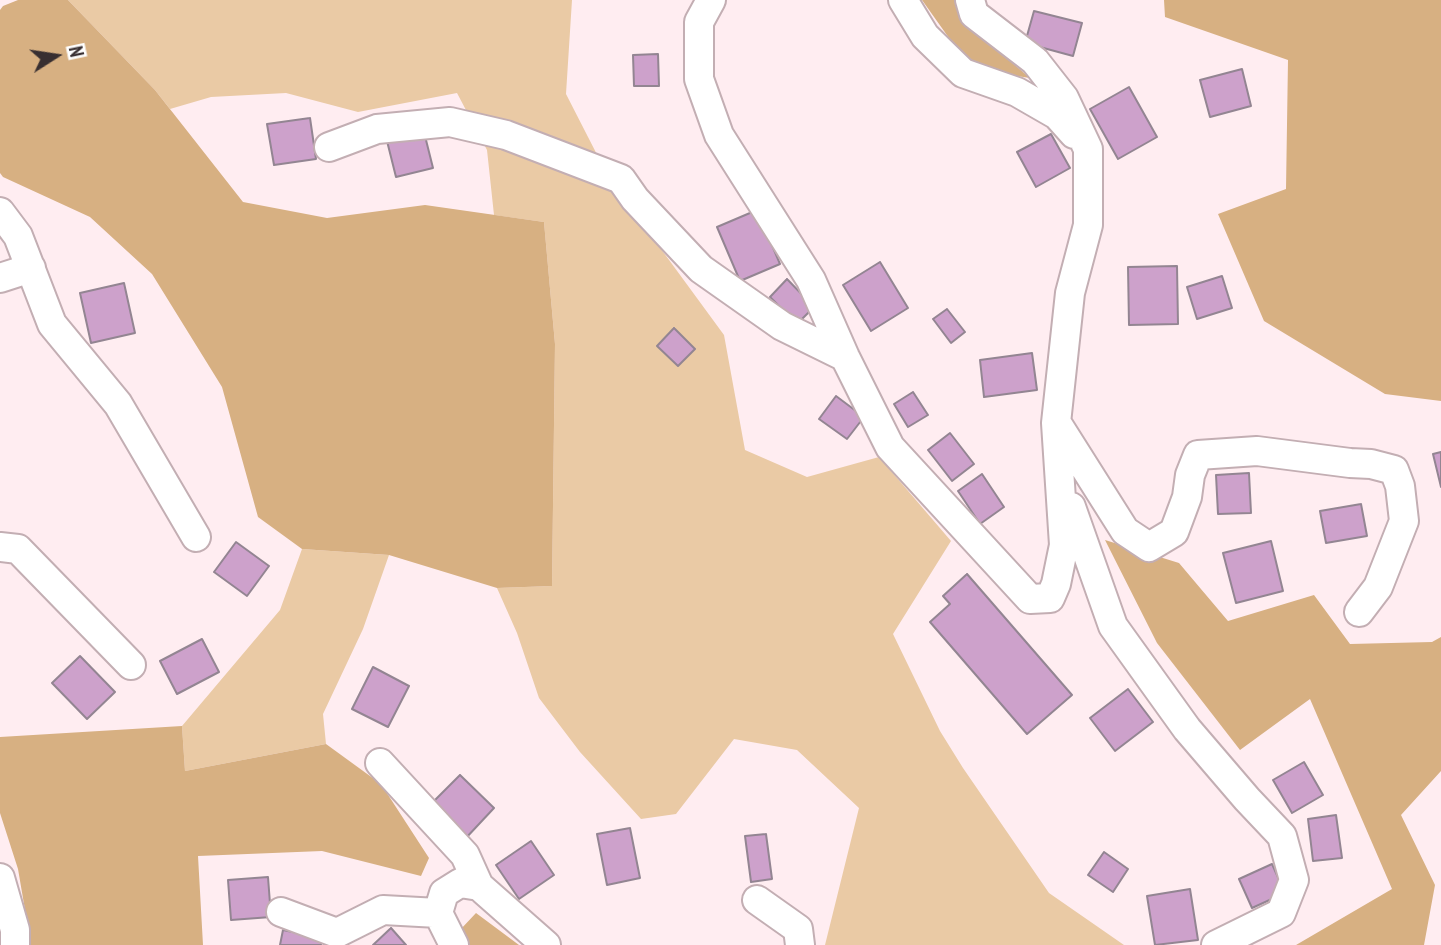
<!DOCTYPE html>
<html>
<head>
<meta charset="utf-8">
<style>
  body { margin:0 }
  #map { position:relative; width:1441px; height:945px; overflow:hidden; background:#ffedf1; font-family:"PT Sans Narrow",sans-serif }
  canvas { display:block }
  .north { position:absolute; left:21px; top:21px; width:70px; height:70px; -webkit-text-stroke:5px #fff; paint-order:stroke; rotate:78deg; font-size:19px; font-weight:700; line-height:28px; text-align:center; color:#382f31 }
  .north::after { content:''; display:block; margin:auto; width:24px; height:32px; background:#382f31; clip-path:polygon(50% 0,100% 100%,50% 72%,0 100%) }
</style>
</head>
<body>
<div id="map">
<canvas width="1441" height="945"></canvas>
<div class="north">N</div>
</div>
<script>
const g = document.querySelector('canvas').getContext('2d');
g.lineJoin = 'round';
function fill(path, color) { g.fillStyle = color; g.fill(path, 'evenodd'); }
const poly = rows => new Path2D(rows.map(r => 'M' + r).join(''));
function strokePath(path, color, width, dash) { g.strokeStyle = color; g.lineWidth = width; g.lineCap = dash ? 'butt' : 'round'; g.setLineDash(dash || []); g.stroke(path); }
const green = poly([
  [68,0,572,0,566,94,609,178,724,335,745,450,807,477,879,457,951,541,893,634,940,731,963,768,1049,893,1124,945,825,945,859,808,797,750,734,739,676,814,641,819,580,752,539,698,517,633,497,588,552,586,555,344,544,222,494,215,487,150,457,93,358,112,286,93,211,97,170,109,155,90],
  [302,549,389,555,363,629,323,714,326,744,185,771,182,726,280,610]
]);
const forest = poly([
  [18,0,68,0,155,90,243,202,327,218,425,205,544,222,555,344,552,586,497,588,389,555,302,549,258,517,222,387,152,274,90,217,3,177,0,173,0,10,3,6],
  [922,0,955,0,975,31,1030,78,971,69],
  [1164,0,1441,0,1441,401,1385,394,1264,321,1218,214,1286,189,1288,60,1165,17],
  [1105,540,1179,563,1228,621,1314,595,1350,644,1432,642,1441,637,1441,771,1401,815,1435,885,1424,945,1296,945,1392,889,1310,699,1240,750,1157,643],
  [182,726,185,771,326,744,381,784,429,858,421,876,322,851,198,856,203,945,31,945,18,869,0,813,0,737],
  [476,913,519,945,467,945,460,930]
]);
const building = poly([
  [1034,11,1082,23,1073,56,1025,43,1034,11],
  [658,54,659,86,634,86,633,55,658,54],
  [1242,69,1251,106,1210,117,1200,80,1242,69],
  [1129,87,1157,137,1118,159,1090,109,1129,87],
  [310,118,316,159,274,165,267,124,310,118],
  [423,128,433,168,396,177,386,137,423,128],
  [1051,134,1070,168,1036,187,1017,152,1051,134],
  [757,210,780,264,740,281,717,227,757,210],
  [880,262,908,308,871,331,843,285,880,262],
  [1177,266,1178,324,1129,325,1128,267,1177,266],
  [1222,276,1232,308,1197,319,1187,287,1222,276],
  [787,279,814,307,797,324,770,297,787,279],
  [124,283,135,333,91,343,80,293,124,283],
  [947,309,965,332,951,343,933,319,947,309],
  [674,328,695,349,678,366,657,346,674,328],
  [1032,353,1037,390,984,397,980,360,1032,353],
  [913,392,928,415,908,427,894,404,913,392],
  [836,396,864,417,847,439,819,419,836,396],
  [950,433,974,464,952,481,928,450,950,433],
  [1441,452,1441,487,1433,454,1441,452],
  [1249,473,1251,513,1218,514,1216,475,1249,473],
  [982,474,1004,507,980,524,958,491,982,474],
  [1361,504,1367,536,1326,543,1320,511,1361,504],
  [1271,541,1283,591,1236,603,1223,553,1271,541],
  [236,542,269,566,247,596,214,572,236,542],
  [967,574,1072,695,1027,734,930,622,950,604,943,596,967,574],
  [202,639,219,672,177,694,160,661,202,639],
  [80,656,115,692,87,719,52,683,80,656],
  [373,667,409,686,388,727,352,709,373,667],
  [1128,689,1153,722,1115,751,1090,718,1128,689],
  [1304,762,1323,795,1292,813,1273,780,1304,762],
  [460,775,494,808,465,839,430,805,460,775],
  [1336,815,1342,858,1313,861,1308,819,1336,815],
  [630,828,640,878,607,885,597,834,630,828],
  [766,834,772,879,751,882,745,836,766,834],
  [531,841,554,875,519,899,496,865,531,841],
  [1104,852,1128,869,1113,892,1088,875,1104,852],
  [1272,864,1285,893,1252,908,1239,879,1272,864],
  [268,877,271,917,231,920,228,880,268,877],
  [1190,889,1198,940,1155,945,1147,896,1190,889],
  [391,928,406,945,373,945,391,928],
  [283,930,322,938,321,945,280,945,283,930]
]);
const minor = poly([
  [711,0,699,22,699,79,719,135,811,280,845,357,890,447,1030,599,1050,598,1056,584,1064,545,1056,423,1070,293,1088,225,1088,149,1064,98,1035,61,974,14,970,0],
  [903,0,925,36,963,73,1017,92,1057,115,1074,134],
  [329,147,377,129,450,122,506,135,621,179,635,199,701,269,782,326,845,357],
  [0,212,18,236,52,324,118,404,196,537],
  [0,278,31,268],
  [1058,425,1125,531,1149,547,1174,532,1187,497,1190,475,1198,455,1257,451,1350,463,1371,464,1394,470,1400,486,1404,521,1378,587,1359,612],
  [1071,507,1113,626,1187,729,1247,799,1282,836,1294,880,1281,913,1216,945],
  [0,547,18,549,131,665],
  [380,763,465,855,479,886,546,945],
  [0,878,15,930,15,945],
  [757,900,798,929,800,945],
  [281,912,337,933,383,910,438,913],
  [454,945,438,913,444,893,460,883,479,886]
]);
fill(green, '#eacaa5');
fill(forest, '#d7b082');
fill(building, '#cda1cb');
strokePath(building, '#938592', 2);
strokePath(minor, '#c3aeb3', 32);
strokePath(minor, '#fff', 28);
</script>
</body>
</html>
